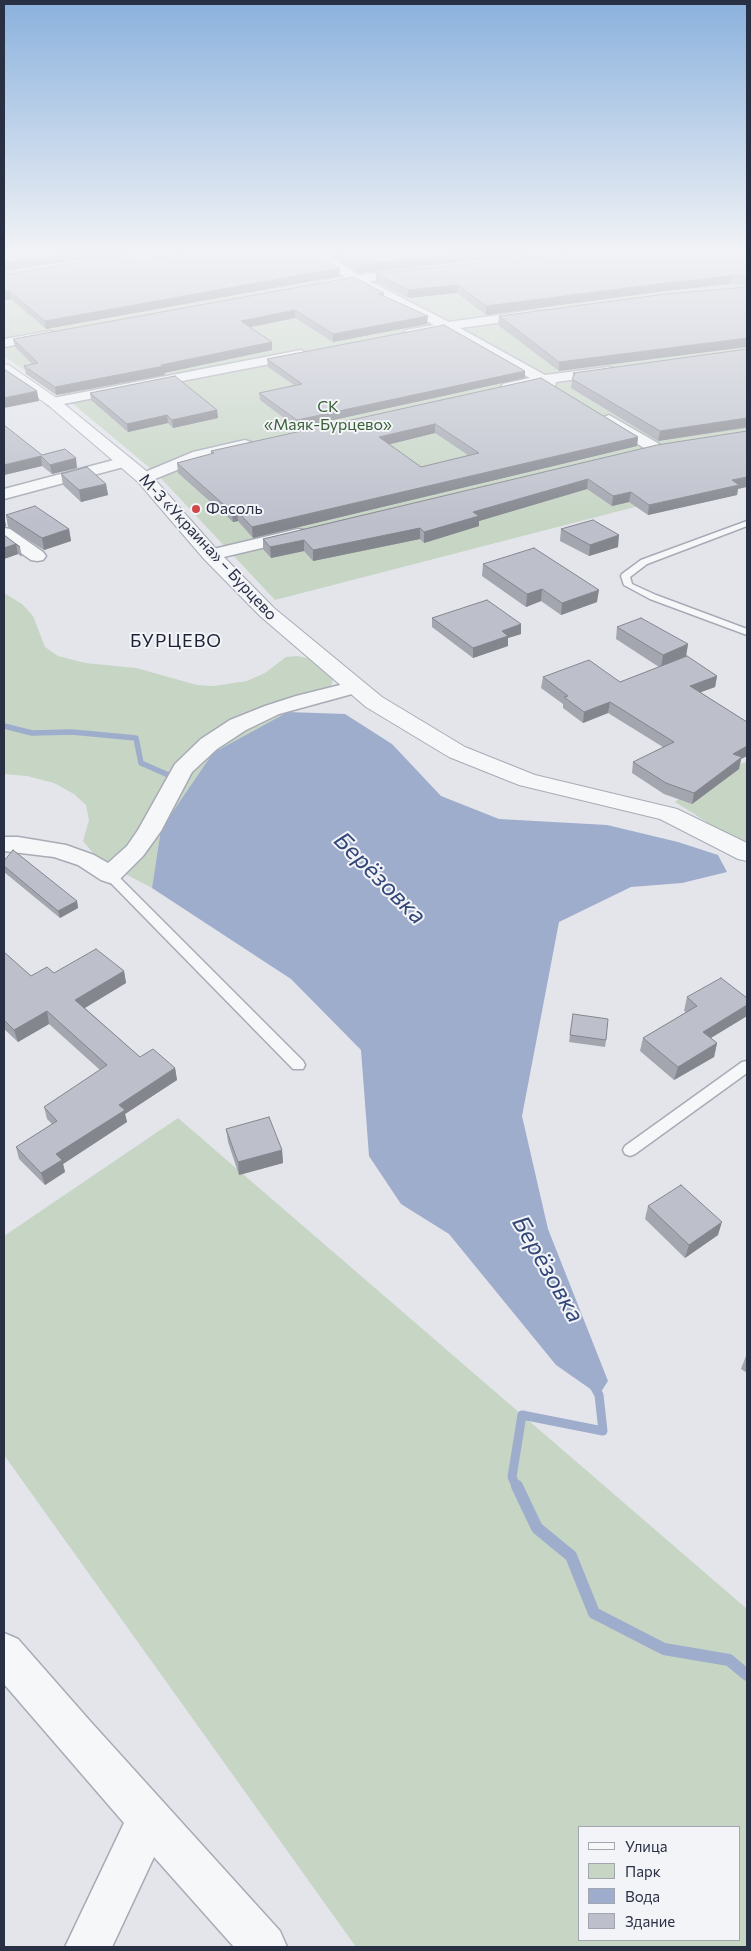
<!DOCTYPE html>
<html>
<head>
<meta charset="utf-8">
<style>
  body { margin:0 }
  #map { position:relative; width:751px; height:1951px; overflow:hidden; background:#e3e5eb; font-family:Commissioner,sans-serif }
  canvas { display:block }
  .frame { position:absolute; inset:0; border:5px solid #2a3044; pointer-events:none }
  .legend { position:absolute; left:578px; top:1826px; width:162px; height:115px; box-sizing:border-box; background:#f3f4f8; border:1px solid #a3a6b0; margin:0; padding:6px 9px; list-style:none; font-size:15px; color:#2a3044 }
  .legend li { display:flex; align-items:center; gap:10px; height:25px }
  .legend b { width:25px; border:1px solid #a3a6b0 }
</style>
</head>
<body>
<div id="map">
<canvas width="751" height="1951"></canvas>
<div class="frame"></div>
<ul class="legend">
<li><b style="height:6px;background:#f6f7f9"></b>Улица</li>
<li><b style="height:14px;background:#c6d5c4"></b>Парк</li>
<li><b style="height:14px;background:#9eadcc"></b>Вода</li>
<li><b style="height:14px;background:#bdc0cb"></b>Здание</li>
</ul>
</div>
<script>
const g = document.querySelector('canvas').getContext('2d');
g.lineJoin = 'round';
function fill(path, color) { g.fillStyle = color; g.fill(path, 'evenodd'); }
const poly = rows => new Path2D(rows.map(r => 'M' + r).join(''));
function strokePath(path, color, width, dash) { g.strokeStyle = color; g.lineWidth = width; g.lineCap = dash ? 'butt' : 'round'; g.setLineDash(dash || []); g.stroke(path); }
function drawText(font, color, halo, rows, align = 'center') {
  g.font = font + ' Commissioner,sans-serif'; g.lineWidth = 4; g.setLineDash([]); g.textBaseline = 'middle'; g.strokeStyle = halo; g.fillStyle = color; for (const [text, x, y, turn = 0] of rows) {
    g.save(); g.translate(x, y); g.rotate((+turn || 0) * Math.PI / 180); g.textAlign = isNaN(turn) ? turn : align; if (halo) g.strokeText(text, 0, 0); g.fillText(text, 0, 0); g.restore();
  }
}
const green = poly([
  [4,252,747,252,747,480,720,485,275,600,156,473,67,399,4,356],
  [4,593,22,604,33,616,45,647,58,656,85,663,136,668,197,685,214,686,247,681,265,673,286,657,297,656,312,659,328,672,333,681,330,688,320,696,288,712,161,829,152,888,99,860,83,841,89,820,86,805,74,794,54,783,27,776,4,774],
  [747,762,747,842,713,826,675,802,724,767],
  [178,1118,747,1609,747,1947,356,1947,4,1455,4,1236],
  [580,1827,740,1827,740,1940,580,1940]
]);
const water = poly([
  [288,712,345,714,392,744,441,796,499,819,607,825,678,842,718,855,727,872,682,883,631,887,559,922,522,1116,548,1229,608,1381,599,1395,556,1365,449,1234,401,1204,369,1156,361,1050,291,979,152,888,161,829,213,753]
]);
const streamFar2 = poly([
  [4,726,32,733,72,732,136,738,141,763,173,777]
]);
const streamFar1 = poly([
  [517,1488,512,1477,522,1415,603,1431,599,1395,594,1386]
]);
const stream = poly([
  [517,1486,537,1528,571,1556,594,1613,664,1649,729,1660,747,1675]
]);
const service = poly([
  [747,521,747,526,647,564,630,577,632,584,656,595,747,629,747,635,650,599,624,585,621,576,622,574,641,560,747,521],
  [110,871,114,872,303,1061,305,1065,303,1069,293,1069,106,878,104,875,110,871],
  [747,1061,747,1073,635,1154,630,1156,625,1154,623,1150,625,1146,742,1062,747,1061]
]);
const minor = poly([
  [142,252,165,252,159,256,101,267,95,263,101,259,142,252],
  [308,252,322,252,358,275,416,269,418,272,412,276,369,281,449,322,533,310,538,311,539,314,533,318,460,328,545,375,608,367,613,368,615,371,613,374,608,375,556,382,555,387,550,388,541,385,508,391,503,390,501,387,503,384,530,378,445,330,411,337,406,336,404,333,406,330,434,325,354,283,322,289,318,288,316,285,318,282,345,277,308,252],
  [50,331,55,332,57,335,55,338,4,347,4,339,50,331],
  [301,350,308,354,306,357,53,406,48,405,46,402,48,399,53,398,301,350],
  [609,415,661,445,663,448,661,451,649,451,604,423,601,420,604,417,609,415],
  [245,440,251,442,253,445,251,448,204,459,150,481,138,481,136,478,138,475,193,452,245,440],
  [125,457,131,459,133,462,131,465,4,499,4,489,125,457],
  [4,528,10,529,43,552,46,556,43,560,37,561,31,560,4,541,4,528],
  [298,529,304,530,307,534,304,538,211,560,205,559,202,555,205,551,298,529],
  [356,681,363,683,366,687,363,691,279,714,246,730,217,749,192,772,161,831,143,856,119,880,110,883,101,880,78,865,54,857,4,851,4,837,18,837,66,845,94,855,108,863,127,846,138,830,175,764,201,739,230,720,265,706,296,696,356,681],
  [4,1633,18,1639,90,1721,280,1931,287,1947,234,1947,154,1857,112,1947,65,1947,124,1823,4,1684,4,1633]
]);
const tertiary = poly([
  [4,364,9,365,58,399,150,474,218,551,274,608,382,697,465,747,535,775,677,809,747,843,747,861,738,859,660,819,519,785,449,757,366,707,260,616,204,559,138,482,48,405,4,375,4,364]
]);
const wall = poly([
  [325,252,553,252,358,273],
  [747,252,747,285,730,284,665,291,486,315,457,293,408,298,376,282,376,274],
  [136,258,140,259,340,268,340,276,46,329,11,299,4,300,4,275],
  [747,287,559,371,498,325,499,316],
  [384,293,384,296,427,324,333,342,295,318,250,327,272,342,272,350,164,373,165,375,56,395,26,374,24,366,32,364,15,347,13,339],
  [747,349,747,428,658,441,571,388,573,373],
  [267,359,525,371,525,378,297,428,260,400,259,393,294,385,268,367],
  [541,378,638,437,637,446,253,538,238,521,233,522,178,473,177,463,211,454,211,451],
  [435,433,468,455,421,467,389,444],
  [90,393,217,410,218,418,173,428,168,423,128,432,91,400],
  [747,431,737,495,648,515,629,502,612,506,587,489,479,521,479,526,424,543,420,539,313,561,304,551,271,558,263,549,263,539],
  [42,455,77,468,52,474,42,466,4,475],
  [61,474,106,484,108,495,81,502,63,485],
  [6,515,69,529,71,541,44,550,8,527],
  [561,529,618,547,589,556,560,541],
  [4,535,20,547,22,557,18,554,4,559],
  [483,564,597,602,561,615,541,601,526,607,482,576],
  [432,618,521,634,508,638,508,646,473,658,432,627],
  [617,627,688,644,686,656,717,676,715,687,700,692,747,722,747,756,741,759,739,769,692,804,664,794,632,773,633,762,663,747,608,713,583,723,563,708,563,704,541,688,543,677,620,682,659,667,616,639],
  [4,861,77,901,78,908,60,918,4,872],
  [4,952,31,976,54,973,124,971,126,983,85,1008,140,1057,175,1068,177,1080,125,1114,127,1122,63,1164,65,1172,45,1185,19,1159,16,1147,52,1124,47,1119,44,1107,100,1070,49,1024,18,1042,4,1029],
  [687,997,747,998,747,1016,711,1038,717,1043,714,1057,674,1080,640,1051,643,1038,686,1012,684,1011],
  [573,1014,606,1040,605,1047,569,1042],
  [226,1129,282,1150,283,1163,239,1175,228,1142],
  [648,1206,718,1235,685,1258,645,1219],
  [747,1354,747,1373,741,1369,746,1356]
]);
const shadedWall = poly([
  [79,252,129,252,4,271,4,263],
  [484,252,553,252,358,273,358,265],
  [340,268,340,276,46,329,45,321],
  [731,276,730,284,665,291,486,315,486,306,666,283],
  [458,285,457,293,408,298,408,290],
  [9,291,11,299,4,300,4,292],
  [295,310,295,318,241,329,241,321],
  [428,316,427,324,333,342,333,334],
  [747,338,747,347,559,371,559,362],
  [272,342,272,350,164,373,165,375,56,395,55,387],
  [525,371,525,378,297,428,297,420],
  [37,391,39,401,4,408,4,398],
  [217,410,218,418,173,428,172,420],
  [167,415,168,423,128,432,127,424],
  [747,418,747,427,658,441,660,431],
  [435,424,435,433,379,447,379,437],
  [638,437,637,446,253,538,252,527],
  [41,456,42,466,4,475,4,465],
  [76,458,77,468,52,474,50,465],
  [747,477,747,487,738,489,737,495,648,515,649,505,732,480],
  [588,479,587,489,479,521,479,526,424,543,424,532,473,512],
  [106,484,108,495,81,502,79,490],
  [631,492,629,502,612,506,613,496],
  [237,511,238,521,233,522,232,512],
  [4,516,6,526,4,527],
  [420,528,420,539,313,561,313,550],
  [69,529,71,541,44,550,42,538],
  [619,535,618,547,589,556,590,545],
  [304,540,304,551,271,558,270,547],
  [16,544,18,554,4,559,4,548],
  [542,589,541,601,526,607,527,594],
  [599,590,597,602,561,615,562,603],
  [521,624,521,634,508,638,508,646,473,658,473,648,502,631],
  [688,644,686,656,661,668,663,655],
  [717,676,715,687,688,697,690,686],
  [610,702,608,713,583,723,584,712],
  [747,746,747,756,741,759,739,769,692,804,694,793,733,754],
  [77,901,78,908,60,918,58,911],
  [124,971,126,983,78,1012,75,1000],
  [747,1005,747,1016,699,1045,703,1032],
  [47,1011,49,1024,18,1042,14,1030],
  [717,1043,714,1057,674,1080,678,1067],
  [175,1068,177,1080,125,1114,127,1122,63,1164,65,1172,45,1185,41,1173,56,1154,119,1105],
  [282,1150,283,1163,239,1175,238,1162],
  [722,1222,718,1235,685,1258,689,1245]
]);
const building = poly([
  [4,252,79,252,4,263,4,252],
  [192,252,315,252,340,268,45,321,9,291,4,292,4,275,134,253,136,258,140,259,192,252],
  [337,252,484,252,358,265,337,252],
  [579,252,747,252,747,276,731,276,666,283,486,306,458,285,408,290,376,274,579,252],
  [354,277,384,293,379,294,428,316,333,334,295,310,241,321,272,342,161,365,164,366,55,387,24,366,38,363,13,339,354,277],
  [747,287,747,338,559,362,499,316,666,294,747,287],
  [444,325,525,371,297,420,259,393,302,384,267,359,444,325],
  [747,349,747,418,660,431,572,379,575,374,573,373,747,349],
  [4,370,4,369,37,391,4,398,4,370],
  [175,376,217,410,172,420,167,415,127,424,90,393,175,376],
  [541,378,638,437,252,527,237,511,232,512,177,463,214,453,211,451,541,378],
  [435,424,479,453,421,467,379,437,435,424],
  [4,425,42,455,65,449,76,458,50,465,41,456,4,465,4,425],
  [747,431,747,477,732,480,739,485,649,505,631,492,613,496,588,479,473,512,479,516,424,532,420,528,313,550,304,540,270,547,263,539,657,445,747,431],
  [87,467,106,484,79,490,61,474,87,467],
  [35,506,69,529,42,538,6,515,35,506],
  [593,520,619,535,590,545,561,529,593,520],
  [4,535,20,547,16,544,4,548,4,535],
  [534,548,599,590,562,603,542,589,527,594,483,564,534,548],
  [487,600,521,624,502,631,508,636,473,648,432,618,487,600],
  [641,618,688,644,663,655,617,627,641,618],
  [687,656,717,676,690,686,747,722,747,746,733,754,742,757,694,793,666,783,633,762,674,742,610,702,584,712,564,697,568,696,543,677,589,660,620,682,687,656],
  [13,850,77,901,58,911,4,866,4,861,13,850],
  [96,949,124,971,75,1000,140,1057,153,1049,175,1068,119,1105,125,1110,56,1154,62,1160,41,1173,16,1147,57,1121,44,1107,107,1065,47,1011,14,1030,4,1020,4,952,31,976,47,967,54,973,96,949],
  [721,978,747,998,747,1005,703,1032,717,1043,678,1067,643,1038,697,1006,687,997,721,978],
  [573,1014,608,1019,606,1040,570,1035,573,1014],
  [269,1117,282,1150,238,1162,226,1129,269,1117],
  [681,1185,722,1222,689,1245,648,1206,681,1185]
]);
const markers = [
  [196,509,5,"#d14747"]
];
const farParknames = [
  ["СК",328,407],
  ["«Маяк-Бурцево»",328,425]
];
const farPoinames = [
  ["Фасоль",206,509]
];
const farStreetnames = [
  ["М-3 «Украина» – Бурцево",208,547,47]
];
const farQuarternames = [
  ["БУРЦЕВО",176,641]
];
const nearWaternames = [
  ["Берёзовка",380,878,45],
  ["Берёзовка",548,1269,60]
];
fill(green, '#c6d5c4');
fill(water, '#9eadcc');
strokePath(streamFar2, '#9eadcc', 5.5);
strokePath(streamFar1, '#9eadcc', 9);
strokePath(stream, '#9eadcc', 12);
strokePath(service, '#a8abb6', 3);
strokePath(minor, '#a8abb6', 3);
strokePath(tertiary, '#a8abb6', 2);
fill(service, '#f6f7f9');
fill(minor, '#f6f7f9');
fill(tertiary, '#f6f7f9');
fill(wall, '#a3a5af');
fill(shadedWall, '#84868e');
fill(building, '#bdc0cb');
strokePath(building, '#84868e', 1);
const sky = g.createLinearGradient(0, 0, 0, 525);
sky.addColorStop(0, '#8ab1dd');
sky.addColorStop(0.48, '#f2f3f6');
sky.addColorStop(1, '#f2f3f600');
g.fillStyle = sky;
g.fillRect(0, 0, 751, 525);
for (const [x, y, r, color] of markers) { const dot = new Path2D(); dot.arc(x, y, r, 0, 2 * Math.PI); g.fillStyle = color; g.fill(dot); strokePath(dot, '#f3f4f8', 2); }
drawText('16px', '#396037', '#f3f4f8', farParknames);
drawText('16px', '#2a3044', '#f3f4f8', farPoinames, 'left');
drawText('16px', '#2a3044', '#f3f4f8', farStreetnames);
g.letterSpacing = '1px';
drawText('18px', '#1c2135', '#f3f4f8', farQuarternames);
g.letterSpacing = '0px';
drawText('italic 24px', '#334879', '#f3f4f8', nearWaternames);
</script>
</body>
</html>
